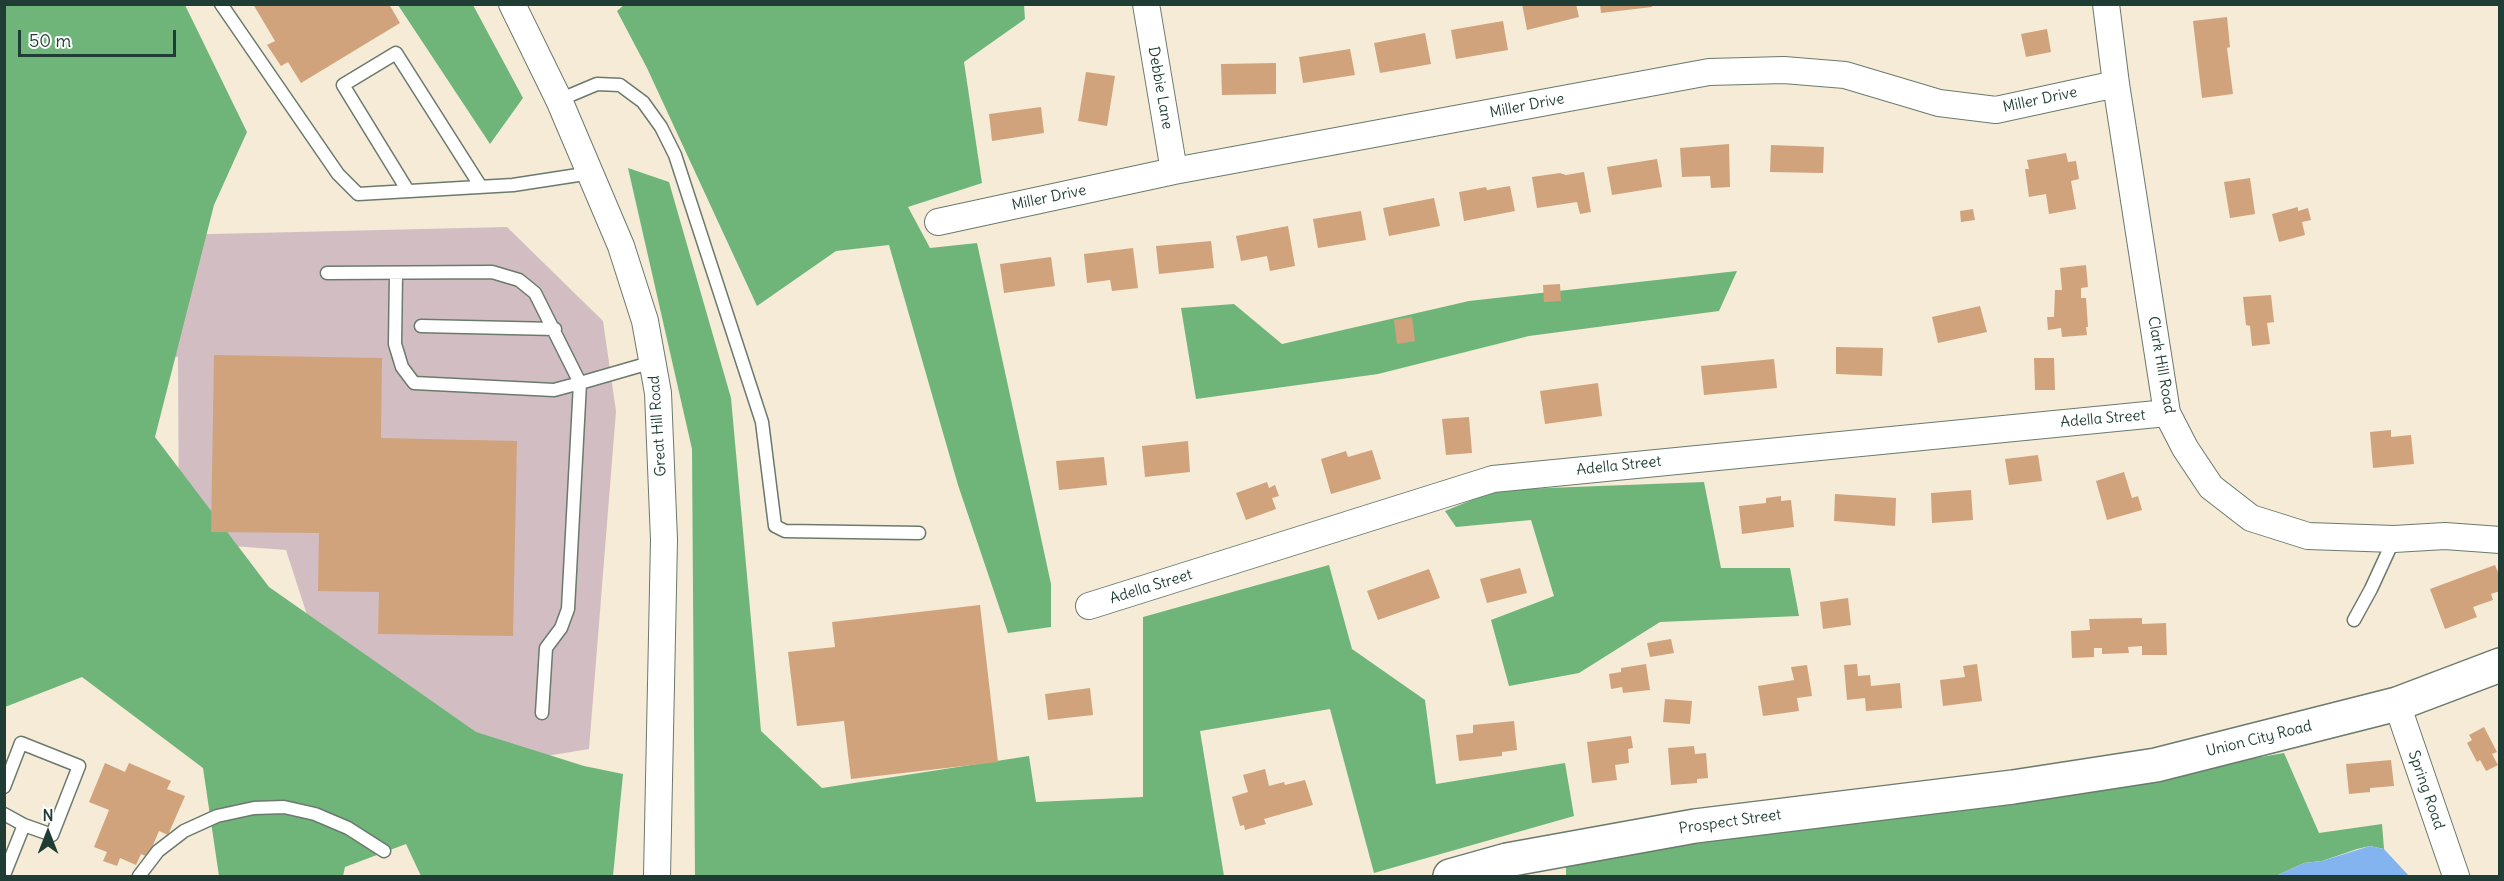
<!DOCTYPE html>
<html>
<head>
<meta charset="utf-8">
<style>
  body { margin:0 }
  #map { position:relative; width:2504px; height:881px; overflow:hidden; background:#f5ebd6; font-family:Delius,sans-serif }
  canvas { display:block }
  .frame { position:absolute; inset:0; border:6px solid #1f3d34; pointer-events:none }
  .north { position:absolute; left:18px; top:803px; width:60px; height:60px; -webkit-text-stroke:4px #fff; paint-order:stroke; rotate:0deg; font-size:16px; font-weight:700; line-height:24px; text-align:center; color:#1f3d34 }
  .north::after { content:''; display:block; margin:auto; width:21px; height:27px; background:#1f3d34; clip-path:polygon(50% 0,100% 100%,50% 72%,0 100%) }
  .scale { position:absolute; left:18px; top:30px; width:158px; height:27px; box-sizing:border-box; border:3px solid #1f3d34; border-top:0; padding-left:8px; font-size:18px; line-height:21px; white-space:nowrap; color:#1f3d34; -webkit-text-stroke:4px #fff; paint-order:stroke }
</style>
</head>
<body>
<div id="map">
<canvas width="2504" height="881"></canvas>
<div class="frame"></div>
<div class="north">N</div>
<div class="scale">50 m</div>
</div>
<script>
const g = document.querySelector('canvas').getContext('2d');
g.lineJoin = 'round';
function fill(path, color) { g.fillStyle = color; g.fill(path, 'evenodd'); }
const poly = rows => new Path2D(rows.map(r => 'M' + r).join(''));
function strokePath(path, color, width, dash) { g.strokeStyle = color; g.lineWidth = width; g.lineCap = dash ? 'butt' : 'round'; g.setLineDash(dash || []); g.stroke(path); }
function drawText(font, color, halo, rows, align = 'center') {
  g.font = font + ' Delius,sans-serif'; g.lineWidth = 5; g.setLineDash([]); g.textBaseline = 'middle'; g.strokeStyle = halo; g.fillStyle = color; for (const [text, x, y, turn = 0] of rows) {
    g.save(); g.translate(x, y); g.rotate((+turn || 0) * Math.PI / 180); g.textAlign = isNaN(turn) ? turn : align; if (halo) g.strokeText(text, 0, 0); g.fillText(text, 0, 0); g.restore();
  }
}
const industrial = poly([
  [507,227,603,321,616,411,589,749,485,766,317,646,286,550,179,542,178,357,125,354,128,236]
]);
const forest = poly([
  [625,4,1024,5,1025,19,964,62,982,183,908,207,930,248,977,243,1051,584,1051,627,1008,633,958,485,889,245,836,251,757,306,647,68,617,11],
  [5,5,185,5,247,132,214,205,155,437,269,587,476,732,584,766,623,774,613,876,421,876,406,844,345,867,343,876,219,876,203,768,82,677,5,707],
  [398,5,473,5,523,98,490,144],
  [628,168,669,182,731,398,761,731,822,788,1029,756,1036,802,1143,797,1143,617,1329,565,1352,649,1425,700,1436,784,1565,763,1574,816,1374,873,1330,709,1200,731,1224,876,695,876,692,449],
  [1737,271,1719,311,1529,336,1378,374,1196,399,1181,308,1234,304,1282,344,1469,301],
  [1704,482,1721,568,1790,568,1799,616,1660,622,1579,673,1509,686,1491,620,1554,596,1531,520,1456,527,1445,511,1496,490],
  [2284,753,2319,833,2382,824,2384,849,2370,846,2357,849,2322,861,2304,863,2276,876,1566,876,1566,863,1714,834,1938,813]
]);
const water = poly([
  [2370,846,2384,849,2409,876,2276,876,2304,863,2322,861]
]);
const building = poly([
  [253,4,389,4,400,23,301,83,288,62,281,66,267,45,275,41],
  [1522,4,1576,4,1579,17,1527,30],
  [1600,4,1651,4,1652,7,1601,13],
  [2227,17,2230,47,2227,48,2233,94,2202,98,2193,21],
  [1503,21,1508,50,1456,59,1451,30],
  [2047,29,2051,52,2026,57,2021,34],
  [1425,33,1431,64,1380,73,1374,43],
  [1350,49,1355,75,1303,83,1299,57],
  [1276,63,1276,94,1222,95,1221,64],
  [1086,72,1115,76,1107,126,1078,121],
  [1041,107,1044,133,992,141,989,114],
  [1729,144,1730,187,1711,188,1710,176,1682,177,1680,148],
  [1771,145,1824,147,1823,173,1770,172],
  [2066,153,2068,162,2076,161,2079,179,2071,181,2076,209,2049,214,2046,194,2029,197,2025,169,2029,169,2027,160],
  [1657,159,1662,187,1612,195,1607,167],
  [1584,172,1591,212,1580,214,1577,202,1537,208,1532,177,1560,173,1566,175],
  [2250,178,2255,214,2230,218,2224,182],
  [1510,186,1515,211,1464,221,1459,192,1486,187,1487,190],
  [1434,198,1440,226,1389,236,1383,208],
  [2298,207,2298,211,2308,208,2311,220,2302,222,2305,235,2279,242,2272,214],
  [1973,209,1975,220,1961,222,1960,211],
  [1361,211,1366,240,1318,248,1313,219],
  [1288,226,1295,266,1270,271,1267,256,1241,261,1236,236],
  [1211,241,1214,268,1159,274,1156,246],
  [1133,248,1138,288,1112,291,1110,280,1087,283,1084,254],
  [1051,257,1055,286,1004,293,1000,264],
  [2086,265,2088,287,2081,288,2081,298,2086,298,2088,327,2086,327,2087,335,2062,337,2061,328,2048,330,2047,317,2054,317,2055,290,2062,290,2060,268],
  [1560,284,1561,301,1544,302,1543,285],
  [2271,295,2274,322,2267,323,2270,344,2252,346,2250,326,2246,325,2243,297],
  [1980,306,1987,332,1938,343,1932,317],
  [1412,317,1415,341,1397,344,1394,320],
  [1836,347,1883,348,1882,376,1836,374],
  [214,355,382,358,381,438,517,441,513,636,378,634,379,592,318,591,319,533,211,532],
  [2034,358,2054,358,2055,390,2035,390],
  [1774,359,1777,388,1704,395,1701,366],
  [1598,383,1602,416,1545,424,1540,391],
  [1469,417,1472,453,1446,455,1442,419],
  [2391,430,2391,437,2411,435,2414,464,2373,468,2370,432],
  [1188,441,1190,472,1145,477,1142,446],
  [1372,450,1381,479,1331,494,1321,459,1346,451,1348,457],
  [2038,455,2042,481,2009,485,2005,459],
  [1104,457,1107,485,1059,490,1056,461],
  [2124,472,2132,498,2138,496,2142,510,2107,520,2096,481],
  [1267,482,1269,488,1275,485,1279,496,1272,498,1276,509,1246,520,1236,493],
  [1971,490,1973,520,1932,523,1931,493],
  [1835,494,1896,498,1895,526,1834,521],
  [1781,496,1781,501,1791,500,1794,527,1742,534,1739,506,1766,503,1766,498],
  [2495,565,2500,577,2500,591,2491,594,2493,600,2473,607,2477,617,2445,629,2430,589],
  [1520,568,1527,593,1487,603,1480,579],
  [1429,569,1440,598,1378,620,1367,591],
  [1848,598,1851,625,1823,629,1820,602],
  [980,605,998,762,851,779,844,721,797,726,788,652,835,647,832,622],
  [2142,618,2142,624,2166,623,2167,655,2142,655,2142,646,2128,647,2129,653,2102,654,2102,648,2094,648,2094,657,2072,658,2071,631,2090,630,2089,619],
  [1671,639,1674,653,1650,657,1647,643],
  [1646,664,1650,690,1623,693,1622,687,1611,689,1609,674,1621,672,1621,668],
  [1857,664,1858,676,1870,675,1871,686,1900,683,1902,708,1866,711,1865,698,1847,700,1844,665],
  [1977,664,1982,701,1943,706,1940,680,1965,677,1963,666],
  [1807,665,1812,696,1797,698,1799,711,1763,716,1758,686,1794,680,1791,667],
  [1090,688,1093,715,1048,720,1045,694],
  [1665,699,1692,701,1690,724,1663,722],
  [1514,721,1517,750,1502,752,1502,756,1459,761,1456,735,1473,733,1473,725],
  [2484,727,2497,752,2492,754,2498,765,2486,771,2480,760,2477,762,2467,743,2472,740,2469,735],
  [1631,736,1633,748,1628,749,1629,763,1615,765,1617,780,1592,783,1587,742],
  [1694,746,1695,754,1706,753,1708,778,1697,779,1697,783,1671,785,1668,748],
  [2391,760,2394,786,2370,788,2370,792,2349,794,2346,764],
  [105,763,125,772,129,763,171,781,167,789,185,796,168,835,159,831,148,857,141,854,136,865,120,858,117,866,103,861,107,852,94,847,109,810,89,802],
  [1265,769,1269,786,1284,782,1285,785,1305,780,1313,805,1264,819,1266,824,1245,830,1244,825,1240,826,1232,797,1248,792,1243,775]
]);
const service = poly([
  [221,4,338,174,358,194,513,185,591,173],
  [559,100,597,84,620,85,643,102,661,127,675,155,762,422,775,526,785,531,919,533],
  [408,191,343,85,396,53,481,187],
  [327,273,492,272,519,280,535,293,580,383,653,362],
  [396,273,395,344,402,367,414,383,554,390,580,383,568,609,561,628,546,648,542,713],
  [421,326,555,329],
  [2354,620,2371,589,2394,539],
  [4,787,21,743,79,766,52,835,24,825,4,814],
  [4,875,24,825],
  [139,876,158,851,184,831,217,816,254,808,284,807,315,814,348,828,384,851]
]);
const minor = poly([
  [512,4,559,100,621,246,645,321,658,393,664,540,657,876],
  [1146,4,1174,171],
  [2106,4,2116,84,2167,413,2185,448,2211,487,2251,518,2308,536,2394,539,2445,536,2500,540],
  [938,222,1174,171,1709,72,1784,70,1845,75,1939,103,1996,110,2116,84],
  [1089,606,1493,479,2167,413],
  [2397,704,2456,876]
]);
const secondary = poly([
  [1450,876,1507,860,1695,826,2013,787,2156,765,2397,704,2500,665]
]);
const streetNames = [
  ["Debbie Lane",1160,88,80],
  ["Miller Drive",2040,100,-12],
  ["Miller Drive",1527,106,-11],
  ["Miller Drive",1049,198,-12],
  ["Clark Hill Road",2161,365,80],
  ["Adella Street",2103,419,-5],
  ["Great Hill Road",658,426,-94],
  ["Adella Street",1619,466,-6],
  ["Adella Street",1151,587,-17],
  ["Union City Road",2259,739,-14],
  ["Spring Road",2426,790,71],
  ["Prospect Street",1730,822,-8]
];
fill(industrial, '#d2bec2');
fill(forest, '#6fb57a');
fill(water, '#84b4f0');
fill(building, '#d0a37d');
strokePath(service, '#6a7a6d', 15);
strokePath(minor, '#6a7a6d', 28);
strokePath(secondary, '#6a7a6d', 36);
strokePath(service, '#fff', 12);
strokePath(minor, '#fff', 26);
strokePath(secondary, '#fff', 33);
drawText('15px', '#1f3d34', '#fff', streetNames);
</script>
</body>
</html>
